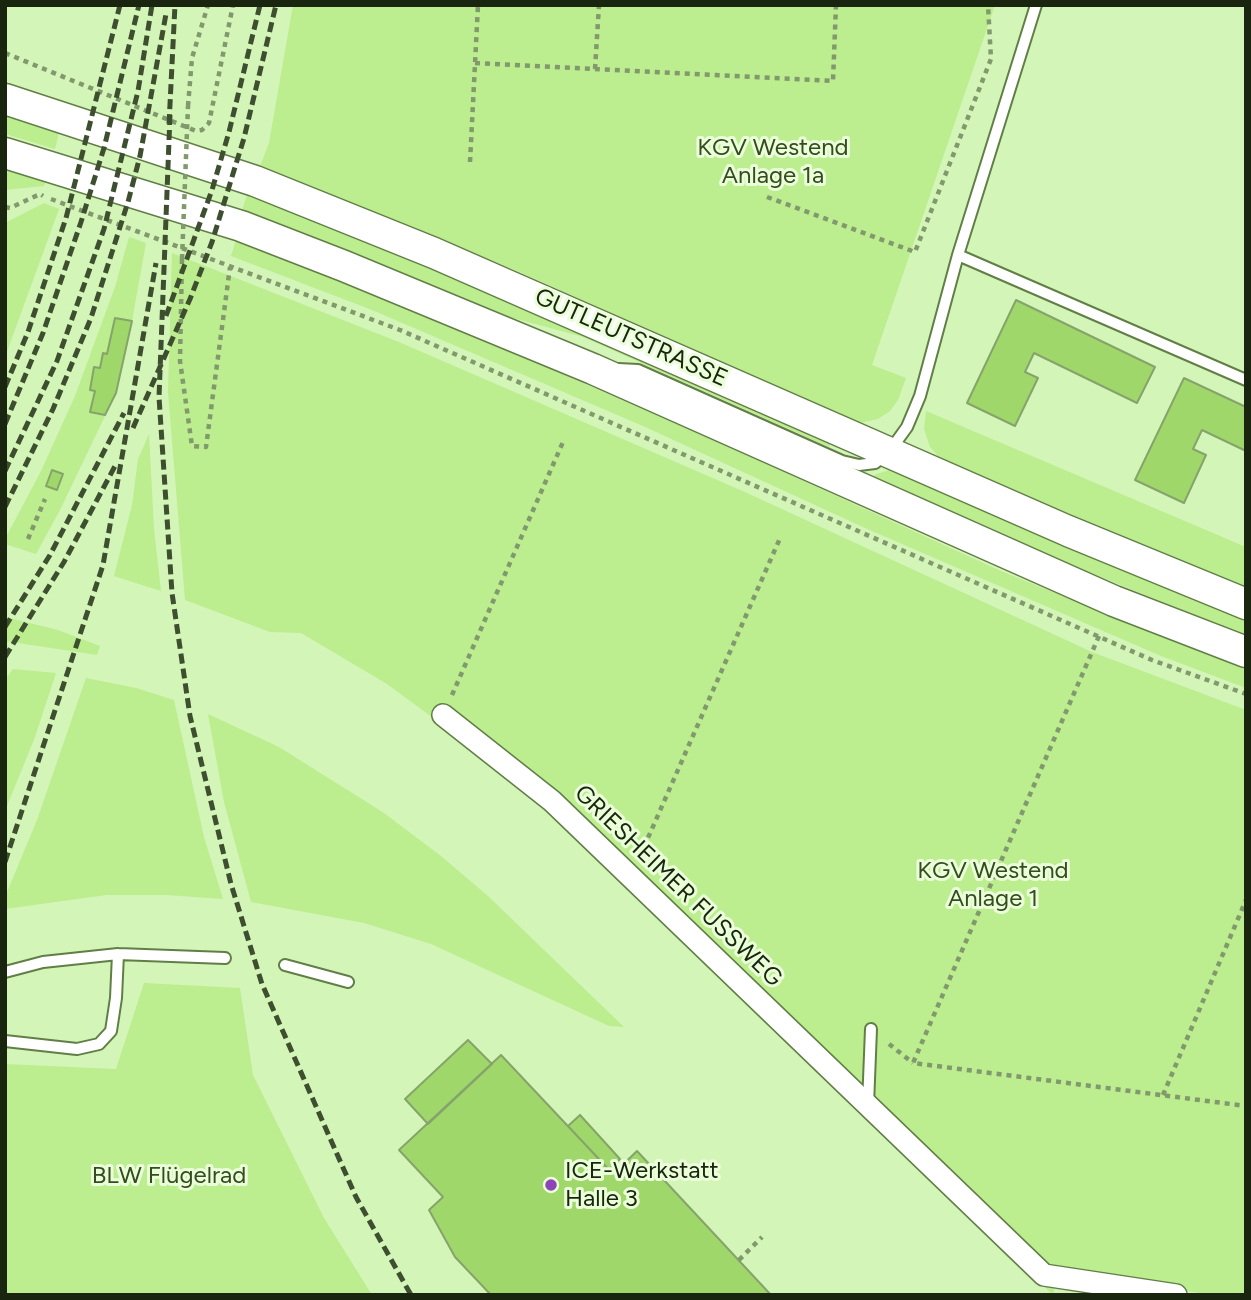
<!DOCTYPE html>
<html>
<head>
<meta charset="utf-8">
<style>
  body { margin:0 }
  #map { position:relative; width:1251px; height:1300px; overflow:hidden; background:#d4f5b8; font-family:Figtree,sans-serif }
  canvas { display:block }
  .frame { position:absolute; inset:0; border:7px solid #19250e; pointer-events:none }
</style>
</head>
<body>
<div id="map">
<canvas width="1251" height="1300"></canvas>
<div class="frame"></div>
</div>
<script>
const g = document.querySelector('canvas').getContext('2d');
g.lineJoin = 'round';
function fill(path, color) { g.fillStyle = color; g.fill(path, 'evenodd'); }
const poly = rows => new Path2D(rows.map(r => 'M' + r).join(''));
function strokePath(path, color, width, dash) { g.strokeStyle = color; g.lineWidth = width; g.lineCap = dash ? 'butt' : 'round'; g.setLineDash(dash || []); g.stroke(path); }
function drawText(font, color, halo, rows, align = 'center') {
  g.font = font + ' Figtree,sans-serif'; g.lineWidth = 6; g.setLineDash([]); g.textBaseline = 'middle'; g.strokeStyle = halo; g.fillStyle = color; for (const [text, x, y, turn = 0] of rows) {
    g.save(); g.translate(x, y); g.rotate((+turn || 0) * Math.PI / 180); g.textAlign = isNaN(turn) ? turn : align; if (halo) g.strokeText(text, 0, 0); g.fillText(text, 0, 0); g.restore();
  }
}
const green = poly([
  [293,5,995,5,872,365,906,378,898,400,890,411,878,419,859,423,513,269,259,169,269,143],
  [5,110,60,128,55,149,5,134],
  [13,167,48,176,44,186,5,190,7,173],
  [247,195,409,259,832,440,829,447,583,337,480,309,241,213],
  [44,203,59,209,5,357,5,223],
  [129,237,146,243,132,321,116,393,60,510,36,554,5,544,5,539,41,471,75,396,115,287],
  [236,240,462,330,731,448,1001,571,1246,670,1246,688,1161,656,865,528,643,426,372,310,231,256],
  [172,253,399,342,745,492,1092,652,1246,710,1246,1295,1213,1295,1121,1281,1057,1267,1053,1295,547,807,455,734,387,684,301,633,270,632,185,600,168,392],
  [926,411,1246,547,1246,590,988,481,939,457,930,447,924,429],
  [149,434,154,529,161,591,114,576,132,505,138,459],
  [892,469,1246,618,1246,636,1025,546,874,480,874,475],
  [5,617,58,630,100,646,97,655,5,641],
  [13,669,56,673,35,737,5,811,5,680],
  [86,678,136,688,174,700,204,837,223,899,166,895,106,895,5,909,5,897,37,820],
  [208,714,279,747,384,813,441,856,488,896,624,1027,609,1026,431,944,364,923,251,902,224,802],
  [144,983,240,988,253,1075,324,1218,372,1295,5,1295,5,1064,116,1069]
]);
const building = poly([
  [1016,300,1155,367,1137,403,1034,353,1025,372,1038,378,1015,426,967,403,1016,300],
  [115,318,132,321,116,393,105,415,90,412,95,391,90,390,94,367,100,368,103,353,107,354,115,318],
  [1184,378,1246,407,1246,451,1202,430,1193,449,1206,455,1184,503,1135,480,1184,378],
  [52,470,63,474,57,490,46,486,52,470],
  [468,1040,492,1064,428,1124,405,1099,468,1040],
  [501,1055,613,1174,637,1151,771,1295,491,1295,455,1257,429,1210,443,1197,399,1150,501,1055],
  [580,1115,620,1159,609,1170,568,1126,580,1115]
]);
const path = poly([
  [5,53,196,131,202,130,209,123,233,5],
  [475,63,833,81,836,5],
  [595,69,599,5],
  [188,106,192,58,208,5],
  [470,162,478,5],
  [767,197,915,252,991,59,988,5],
  [51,199,400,330,1152,660,1246,694],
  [5,207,10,208,40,194,43,196],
  [182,259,180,361,192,446,206,447,230,267],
  [28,539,45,499],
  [1099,636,913,1063,1246,1106],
  [452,695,563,442],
  [640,856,781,536],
  [889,1044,913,1063],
  [1163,1095,1246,900],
  [739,1260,762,1237]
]);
const lane = poly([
  [958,255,1246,380],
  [618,369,638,370,842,461,859,465,875,463,889,452,907,427,920,396,958,255,1036,5],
  [285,965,348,982],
  [5,972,43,962,118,954,225,958],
  [5,1041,77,1049,99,1044,111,1031,116,998,118,954],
  [868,1105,871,1029]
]);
const street = poly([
  [443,715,552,801,1044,1275,1176,1295]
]);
const secondary = poly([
  [5,99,255,181,434,253,1068,531,1246,604],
  [5,153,241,226,344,266,593,369,1114,601,1246,652]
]);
const rail = poly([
  [170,115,159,397,172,593,190,716,231,884,262,984,356,1197,411,1295],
  [169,124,175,5],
  [166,316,212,190,229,132,260,5],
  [5,387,28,332,66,218,120,5],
  [5,424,43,333,81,222,104,148,139,5],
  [133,428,190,299,212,242,244,138,276,5],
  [5,471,57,361,104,229,138,91,152,5],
  [5,507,53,409,91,318,128,202,140,156,166,14],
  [5,627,50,555,124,413],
  [5,657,64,562,115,466],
  [5,862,103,565,156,263]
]);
const pathBridge = poly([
  [182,259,188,106]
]);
const markers = [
  [551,1185,7,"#8d44b6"]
];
const parkNames = [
  ["KGV Westend",773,148],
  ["Anlage 1a",773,176],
  ["KGV Westend",993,871],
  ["Anlage 1",993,899],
  ["BLW Flügelrad",169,1176]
];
const streetNames = [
  ["GUTLEUTSTRASSE",631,338,24],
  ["GRIESHEIMER FUSSWEG",678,886,44]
];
const poiNames = [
  ["ICE-Werkstatt",565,1171],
  ["Halle 3",565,1199]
];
fill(green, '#bced8f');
fill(building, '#a0d76a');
strokePath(building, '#85a46b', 2);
strokePath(lane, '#617e46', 14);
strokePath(street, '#617e46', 24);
strokePath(secondary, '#617e46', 33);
strokePath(path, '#81996d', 4.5, [5, 5]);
strokePath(lane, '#fff', 10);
strokePath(street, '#fff', 21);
strokePath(secondary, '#fff', 30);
strokePath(rail, '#3e4f30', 5, [10, 5]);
strokePath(pathBridge, '#81996d', 4.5, [5, 5]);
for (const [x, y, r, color] of markers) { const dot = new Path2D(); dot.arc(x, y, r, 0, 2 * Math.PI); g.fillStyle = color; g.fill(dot); strokePath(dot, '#eafed9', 2.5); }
drawText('24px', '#364c20', '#eafed9', parkNames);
drawText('24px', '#19250e', '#eafed9', streetNames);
drawText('24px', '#19250e', '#eafed9', poiNames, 'left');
</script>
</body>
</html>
